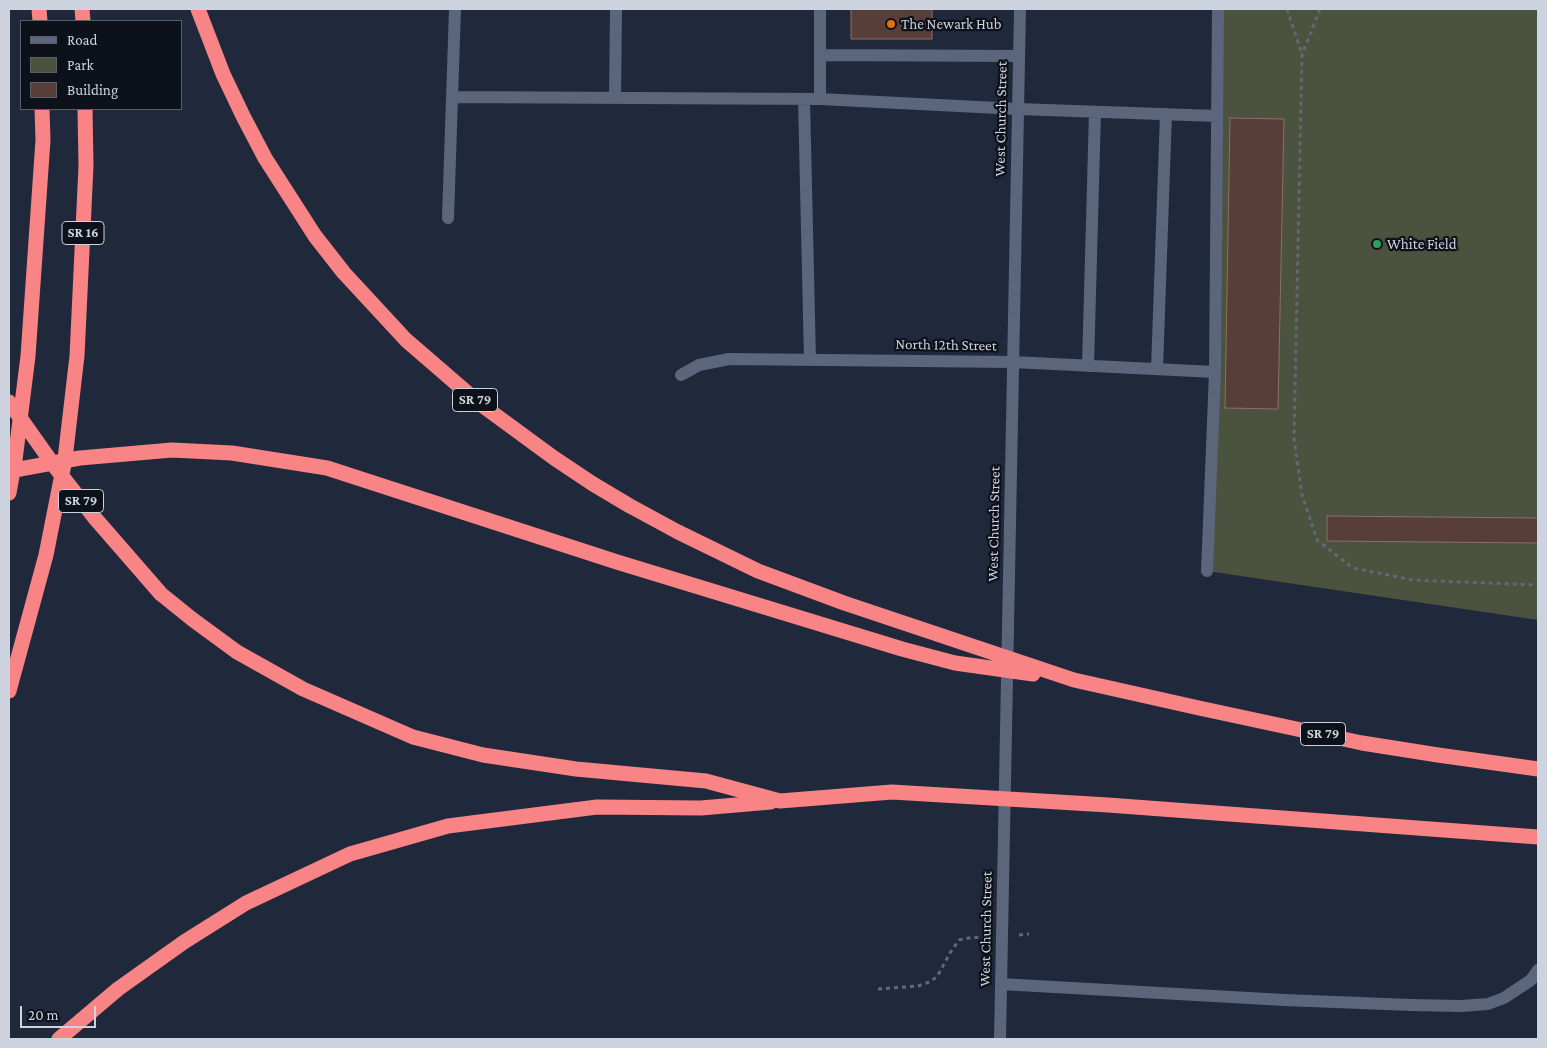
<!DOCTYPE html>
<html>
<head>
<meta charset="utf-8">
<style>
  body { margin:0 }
  #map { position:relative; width:1547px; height:1048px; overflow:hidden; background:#20283b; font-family:"Crimson Pro",serif }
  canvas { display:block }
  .frame { position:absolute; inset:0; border:10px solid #cdd3df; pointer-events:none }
  .legend { position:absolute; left:20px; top:20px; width:162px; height:90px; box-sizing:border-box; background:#0d1119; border:1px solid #5a5f68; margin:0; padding:6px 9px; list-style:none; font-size:15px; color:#cdd3df }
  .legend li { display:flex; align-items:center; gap:10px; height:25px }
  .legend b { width:25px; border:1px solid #5a5f68 }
  .scale { position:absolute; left:20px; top:1006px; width:76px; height:22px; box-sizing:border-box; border:2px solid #cdd3df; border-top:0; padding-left:6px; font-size:15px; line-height:18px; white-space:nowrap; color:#cdd3df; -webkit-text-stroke:4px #0d1119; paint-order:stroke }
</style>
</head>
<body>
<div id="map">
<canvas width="1547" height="1048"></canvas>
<div class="frame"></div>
<ul class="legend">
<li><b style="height:6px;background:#5b657b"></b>Road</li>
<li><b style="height:14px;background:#4b523d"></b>Park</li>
<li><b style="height:14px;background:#573e39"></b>Building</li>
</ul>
<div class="scale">20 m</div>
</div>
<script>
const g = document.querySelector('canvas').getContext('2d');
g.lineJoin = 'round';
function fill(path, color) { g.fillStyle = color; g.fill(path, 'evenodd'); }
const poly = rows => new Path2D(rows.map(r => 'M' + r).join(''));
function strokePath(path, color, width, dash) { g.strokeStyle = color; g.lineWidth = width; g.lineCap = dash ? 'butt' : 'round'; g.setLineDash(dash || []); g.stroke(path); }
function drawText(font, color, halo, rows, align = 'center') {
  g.font = font + ' "Crimson Pro",serif'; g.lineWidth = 4.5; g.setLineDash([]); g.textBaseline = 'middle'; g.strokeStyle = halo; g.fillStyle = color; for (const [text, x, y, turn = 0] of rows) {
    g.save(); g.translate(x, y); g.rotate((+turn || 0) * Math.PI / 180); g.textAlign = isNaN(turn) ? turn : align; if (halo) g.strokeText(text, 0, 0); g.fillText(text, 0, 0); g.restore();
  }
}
const green = poly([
  [1218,9,1538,9,1538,620,1207,571]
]);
const building = poly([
  [851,9,932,9,932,39,851,39,851,9],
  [1230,118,1284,119,1278,409,1225,408,1230,118],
  [1327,516,1538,518,1538,543,1327,541,1327,516]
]);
const path = poly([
  [1287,9,1302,54],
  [1320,9,1302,55,1294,439,1302,495,1317,540,1353,568,1413,580,1538,585],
  [1019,935,1029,934],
  [878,989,918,986,929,982,937,977,950,953,959,940,969,938,983,937]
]);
const minor = poly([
  [820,55,1019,56],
  [452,97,820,99,1018,109,1217,116],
  [615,98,616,9],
  [804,99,810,360],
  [820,99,820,9],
  [448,218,455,9],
  [1088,366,1095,112],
  [1157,369,1166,114],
  [681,375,699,365,729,359,1013,362,1215,372],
  [1207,571,1215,372,1218,9],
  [1001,984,1284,1000,1411,1005,1461,1006,1488,1004,1504,998,1531,980,1538,970],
  [1000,1039,1020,9]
]);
const highway = poly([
  [39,9,40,21],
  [82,9,83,21],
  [198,9,223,74,243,116,265,158,315,236,344,273,406,340,479,403,554,458,593,484,630,506,678,532,758,571,844,603,1074,680,1199,708,1362,743,1438,755,1538,769],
  [9,402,55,467,94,517,161,594,192,619,237,652,303,689,413,737,483,755,576,769,706,781,780,801,892,792,1108,805,1538,837],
  [9,471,80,458,172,450,232,453,327,468,617,562,902,649,955,663,1033,674],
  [9,493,15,460,28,356,43,140,42,109],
  [9,691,46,555,65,459,77,356,86,166,85,109],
  [59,1039,118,989,184,942,246,903,350,854,448,826,597,807,701,808,771,802]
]);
const markers = [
  [891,24,5,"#e8710a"],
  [1377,244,5,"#2e9e5b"]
];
const shields = [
  [83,233,42],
  [475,400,45],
  [81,501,45],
  [1323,734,45]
];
const shieldNames = [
  ["SR 16",83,233],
  ["SR 79",475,400],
  ["SR 79",81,501],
  ["SR 79",1323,734]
];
const poiNames = [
  ["The Newark Hub",901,24],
  ["White Field",1387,244]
];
const streetNames = [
  ["West Church Street",1001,119,-89],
  ["North 12th Street",946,345,1],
  ["West Church Street",994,524,-89],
  ["West Church Street",986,929,-89]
];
fill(green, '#4b523d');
fill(building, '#573e39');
strokePath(building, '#8c706a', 1);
strokePath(path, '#616878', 3, [4, 4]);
strokePath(minor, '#5b657b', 12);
strokePath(highway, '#f88485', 15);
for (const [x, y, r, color] of markers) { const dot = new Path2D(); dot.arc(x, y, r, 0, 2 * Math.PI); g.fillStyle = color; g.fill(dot); strokePath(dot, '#0d1119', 2); }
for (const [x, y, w] of shields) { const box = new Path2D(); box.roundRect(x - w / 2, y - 11.5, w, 23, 4); g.fillStyle = '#0d1119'; g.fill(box); strokePath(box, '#cdd3df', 1); }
drawText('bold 14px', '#cdd3df', null, shieldNames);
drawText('15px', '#cdd3df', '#0d1119', poiNames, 'left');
drawText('15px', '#cdd3df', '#0d1119', streetNames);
</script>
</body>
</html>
